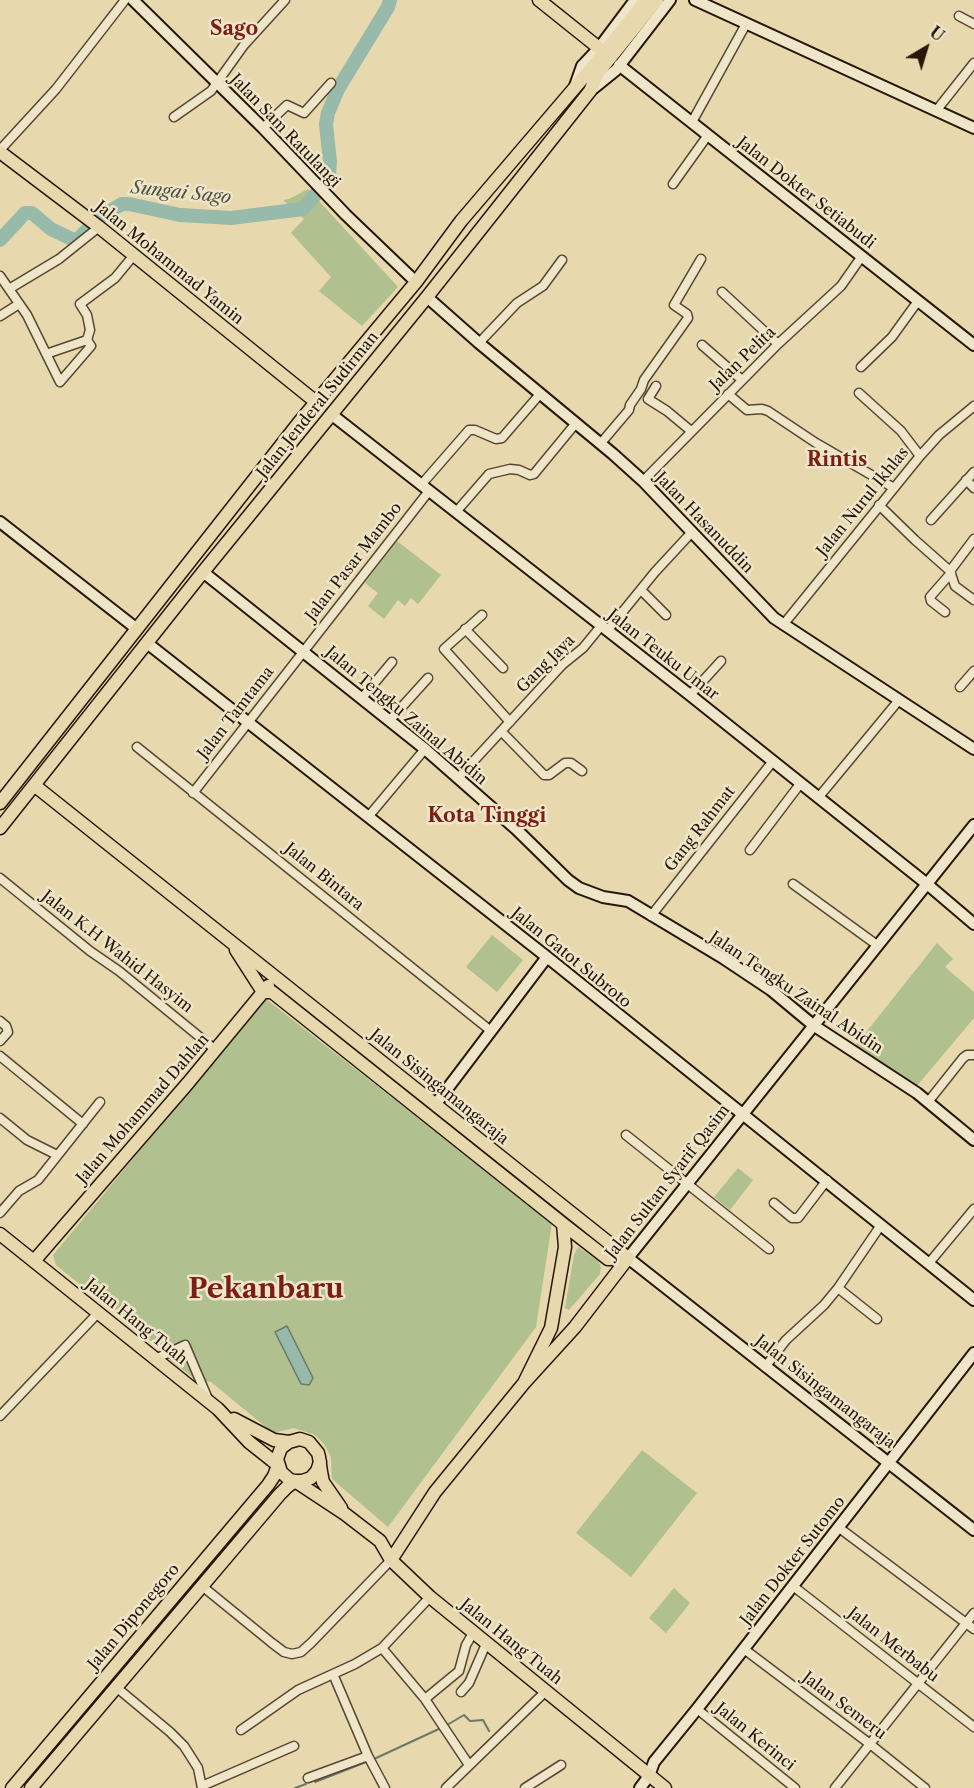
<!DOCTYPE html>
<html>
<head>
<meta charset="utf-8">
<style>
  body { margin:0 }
  #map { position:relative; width:974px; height:1788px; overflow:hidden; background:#e7d8ad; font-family:"Libre Caslon Text",serif }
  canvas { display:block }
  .north { position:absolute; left:896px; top:18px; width:60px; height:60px; -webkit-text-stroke:4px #efe6ca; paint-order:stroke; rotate:38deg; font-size:16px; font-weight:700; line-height:24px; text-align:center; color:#261709 }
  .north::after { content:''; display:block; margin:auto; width:21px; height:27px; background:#261709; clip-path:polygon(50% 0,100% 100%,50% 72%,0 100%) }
</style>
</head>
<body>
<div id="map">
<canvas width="974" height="1788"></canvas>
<div class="north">U</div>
</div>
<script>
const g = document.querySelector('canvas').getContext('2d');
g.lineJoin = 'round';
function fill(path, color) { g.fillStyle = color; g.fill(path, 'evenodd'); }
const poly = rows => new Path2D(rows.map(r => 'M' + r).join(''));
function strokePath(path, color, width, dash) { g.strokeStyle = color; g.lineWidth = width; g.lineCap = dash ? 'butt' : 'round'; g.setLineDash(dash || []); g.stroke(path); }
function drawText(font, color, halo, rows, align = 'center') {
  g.font = font + ' "Libre Caslon Text",serif'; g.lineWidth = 5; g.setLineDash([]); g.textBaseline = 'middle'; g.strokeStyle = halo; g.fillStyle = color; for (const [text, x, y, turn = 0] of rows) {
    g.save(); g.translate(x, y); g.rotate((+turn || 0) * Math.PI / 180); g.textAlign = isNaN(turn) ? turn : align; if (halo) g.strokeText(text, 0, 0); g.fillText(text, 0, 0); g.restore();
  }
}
const green = poly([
  [308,189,398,287,362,326,319,291,331,277,291,233,304,219,283,200,289,199],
  [397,541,441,575,418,604,411,598,405,606,398,600,384,619,368,606,378,593,365,583],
  [492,935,523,960,497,992,466,967],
  [937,943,953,959,945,967,974,992,974,1018,916,1087,856,1045],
  [266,999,552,1223,536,1327,388,1527,332,1479,331,1457,324,1444,315,1435,294,1428,273,1433,211,1382,196,1380,169,1359,163,1351,56,1265,53,1255],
  [738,1168,753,1180,730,1210,714,1197],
  [578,1247,598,1261,601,1267,600,1274,569,1310,565,1308,574,1255],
  [642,1450,697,1493,631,1577,576,1533],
  [674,1588,690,1603,666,1633,649,1618]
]);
const water = poly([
  [287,1326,313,1378,309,1385,301,1384,275,1332,287,1326]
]);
const stream = poly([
  [447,1725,464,1715,470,1721,483,1720,489,1731],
  [374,1759,441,1728],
  [315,1782,366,1762],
  [295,1788,306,1784]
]);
const river = poly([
  [0,240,25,213,32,213,51,229,76,241,100,217,122,204,129,204,180,215,231,218,303,209,323,186,329,175,330,162,326,124,328,113,338,89,388,7,390,0]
]);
const street = poly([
  [959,16,974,24],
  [936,111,974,63],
  [174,117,211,91,244,45,285,0],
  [692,122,746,24],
  [263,128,287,105,304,113,331,83],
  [0,150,56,89,125,0],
  [673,184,708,135],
  [0,276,27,315,60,382,91,346,87,340,90,330,87,315,80,304,115,278,134,255],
  [9,289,59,259,99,227],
  [722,292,778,344],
  [0,316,19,304],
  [479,343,517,303,543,286,562,260],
  [702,345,742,380],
  [46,354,87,340],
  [861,367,892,337,918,301],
  [656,386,648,399,667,411,691,431],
  [859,393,901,431,920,456],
  [728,394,747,410,762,409,768,411,816,443,894,488],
  [601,443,629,410,630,405,641,389,644,380,688,318,687,314,674,305,701,259],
  [966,480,974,488],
  [643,481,778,344,841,286,862,256],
  [421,485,469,430,475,430,496,439,502,438,540,394],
  [879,505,915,540,950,571,955,586,974,600],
  [456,512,489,474,510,469,519,470,530,475,534,474,576,423],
  [931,520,974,472],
  [950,571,974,539],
  [641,590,666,615],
  [945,612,931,601,930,597,951,573],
  [482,615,444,649,510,722],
  [783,625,920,456,939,435,974,406],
  [465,629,503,668],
  [607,631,655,572,692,532],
  [960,687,974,671],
  [690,695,721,661],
  [362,698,392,662],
  [390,720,428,678],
  [501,731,544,775,549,775,565,763,571,763,582,771],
  [137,747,491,1031],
  [458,778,562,665,583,648,601,626],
  [193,793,429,491],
  [818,798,899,700],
  [368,817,425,749],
  [750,850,800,784],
  [0,878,90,951,119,971,212,1047,214,1052],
  [793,884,877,945],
  [651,916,773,761],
  [0,1021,6,1026,8,1032,0,1041],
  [0,1056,83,1124],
  [928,1102,963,1058,967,1055,974,1055],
  [0,1118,27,1140,57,1155],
  [626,1135,769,1249],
  [774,1203,792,1218,798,1218,827,1180],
  [0,1213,19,1191,38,1180,100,1102],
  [929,1263,974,1209],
  [838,1288,877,1319],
  [155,1359,185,1345,208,1399],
  [765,1367,786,1340,824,1305,838,1288,881,1225],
  [0,1416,98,1313],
  [838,1527,974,1629],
  [202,1586,272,1643,284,1652,292,1654,301,1652,311,1643,391,1560],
  [793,1586,974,1727],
  [382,1648,425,1699,469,1765],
  [744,1649,870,1744,925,1788],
  [333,1674,368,1756,385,1788],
  [116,1687,170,1732,184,1746,198,1768,202,1788],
  [461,1692,469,1683,486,1644],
  [425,1699,459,1671,466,1645,473,1633],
  [697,1709,795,1788],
  [241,1730,298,1690,355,1664,382,1648,430,1597],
  [308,1778,368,1756],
  [202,1786,294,1746],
  [446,1788,545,1692],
  [525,1788,561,1765],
  [835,1788,974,1613]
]);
const secondary = poly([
  [133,0,263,128,346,215,416,282],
  [695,0,974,128],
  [619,65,974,345],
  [575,86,582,66,599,48,635,0],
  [590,91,616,70,670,0],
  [427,297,479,343,613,454,643,481,774,618,974,749],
  [331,414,690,695,927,884,974,924],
  [0,522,137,629],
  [203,572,425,749,516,829,568,880,579,888,603,897,628,901,723,958,771,990,813,1025,917,1093,974,1140],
  [147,643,547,957,974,1300],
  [974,825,628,1258,974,1530],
  [435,1105,547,957],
  [640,1788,649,1776,654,1762,697,1709,974,1353]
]);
const primary = poly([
  [539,0,599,48],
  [0,152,99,227,316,402],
  [34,785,628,1258],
  [0,803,301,420,416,282,461,221,595,64,646,0],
  [0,828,203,572,427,297,590,91,598,73,657,0],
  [236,950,263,992,272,992,563,1224,565,1247,551,1328,524,1383],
  [563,1224,608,1259,628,1258],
  [0,1234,218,1409,249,1442,278,1465],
  [34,1261,188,1083,268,986],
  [234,1419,274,1440,289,1442],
  [320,1462,317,1471,311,1478,302,1481,295,1481,290,1480,281,1472,277,1459,281,1448,289,1442,300,1439,309,1442,318,1453,319,1457,321,1472,323,1482,341,1508],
  [295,1481,345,1514,380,1541,391,1560,430,1597,665,1788],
  [391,1560,435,1492,524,1383,575,1327,628,1258],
  [12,1788,268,1485,274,1476,278,1465],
  [31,1788,280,1494,287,1487,295,1481]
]);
const streetNames = [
  ["Jalan Sam Ratulangi",285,131,46],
  ["Jalan Dokter Setiabudi",806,193,38],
  ["Jalan Mohammad Yamin",169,263,39],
  ["Jalan Pelita",743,359,-44],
  ["Jalan Jenderal Sudirman",318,405,-51],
  ["Jalan Nurul Ikhlas",863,502,-51],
  ["Jalan Hasanuddin",704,523,46],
  ["Jalan Pasar Mambo",354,562,-52],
  ["Jalan Teuku Umar",663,655,38],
  ["Gang Jaya",546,664,-45],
  ["Jalan Tamtama",236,713,-52],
  ["Jalan Tengku Zainal Abidin",406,716,40],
  ["Gang Rahmat",700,829,-52],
  ["Jalan Bintara",324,877,39],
  ["Jalan K.H Wahid Hasyim",117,952,38],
  ["Jalan Gatot Subroto",571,958,39],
  ["Jalan Tengku Zainal Abidin",796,993,34],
  ["Jalan Sisingamangaraja",439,1087,39],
  ["Jalan Mohammad Dahlan",143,1109,-49],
  ["Jalan Sultan Syarif Qasim",668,1182,-52],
  ["Jalan Hang Tuah",136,1322,39],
  ["Jalan Sisingamangaraja",825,1392,38],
  ["Jalan Dokter Sutomo",793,1561,-52],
  ["Jalan Diponegoro",134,1617,-50],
  ["Jalan Hang Tuah",511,1642,39],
  ["Jalan Merbabu",893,1645,38],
  ["Jalan Semeru",844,1706,37],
  ["Jalan Kerinci",755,1737,39]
];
const waterNames = [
  ["Sungai Sago",181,193,6]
];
const quarterNames = [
  ["Sago",234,29],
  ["Rintis",837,460],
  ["Kota Tinggi",487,816]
];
const townNames = [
  ["Pekanbaru",266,1290]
];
fill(green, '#b0c08e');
fill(water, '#97baab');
strokePath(water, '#6a796a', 1.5);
strokePath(stream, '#6a796a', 2);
strokePath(river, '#97baab', 14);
strokePath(street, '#564732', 11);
strokePath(secondary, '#261709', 14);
strokePath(primary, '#261709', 15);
strokePath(street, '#efe6ca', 8);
strokePath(secondary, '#efe6ca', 10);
strokePath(primary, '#e7d8ad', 12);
drawText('16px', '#261709', '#efe6ca', streetNames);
drawText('italic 18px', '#4e5042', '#efe6ca', waterNames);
drawText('bold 20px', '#7a1f14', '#efe6ca', quarterNames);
drawText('bold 28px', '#7a1f14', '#efe6ca', townNames);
</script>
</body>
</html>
